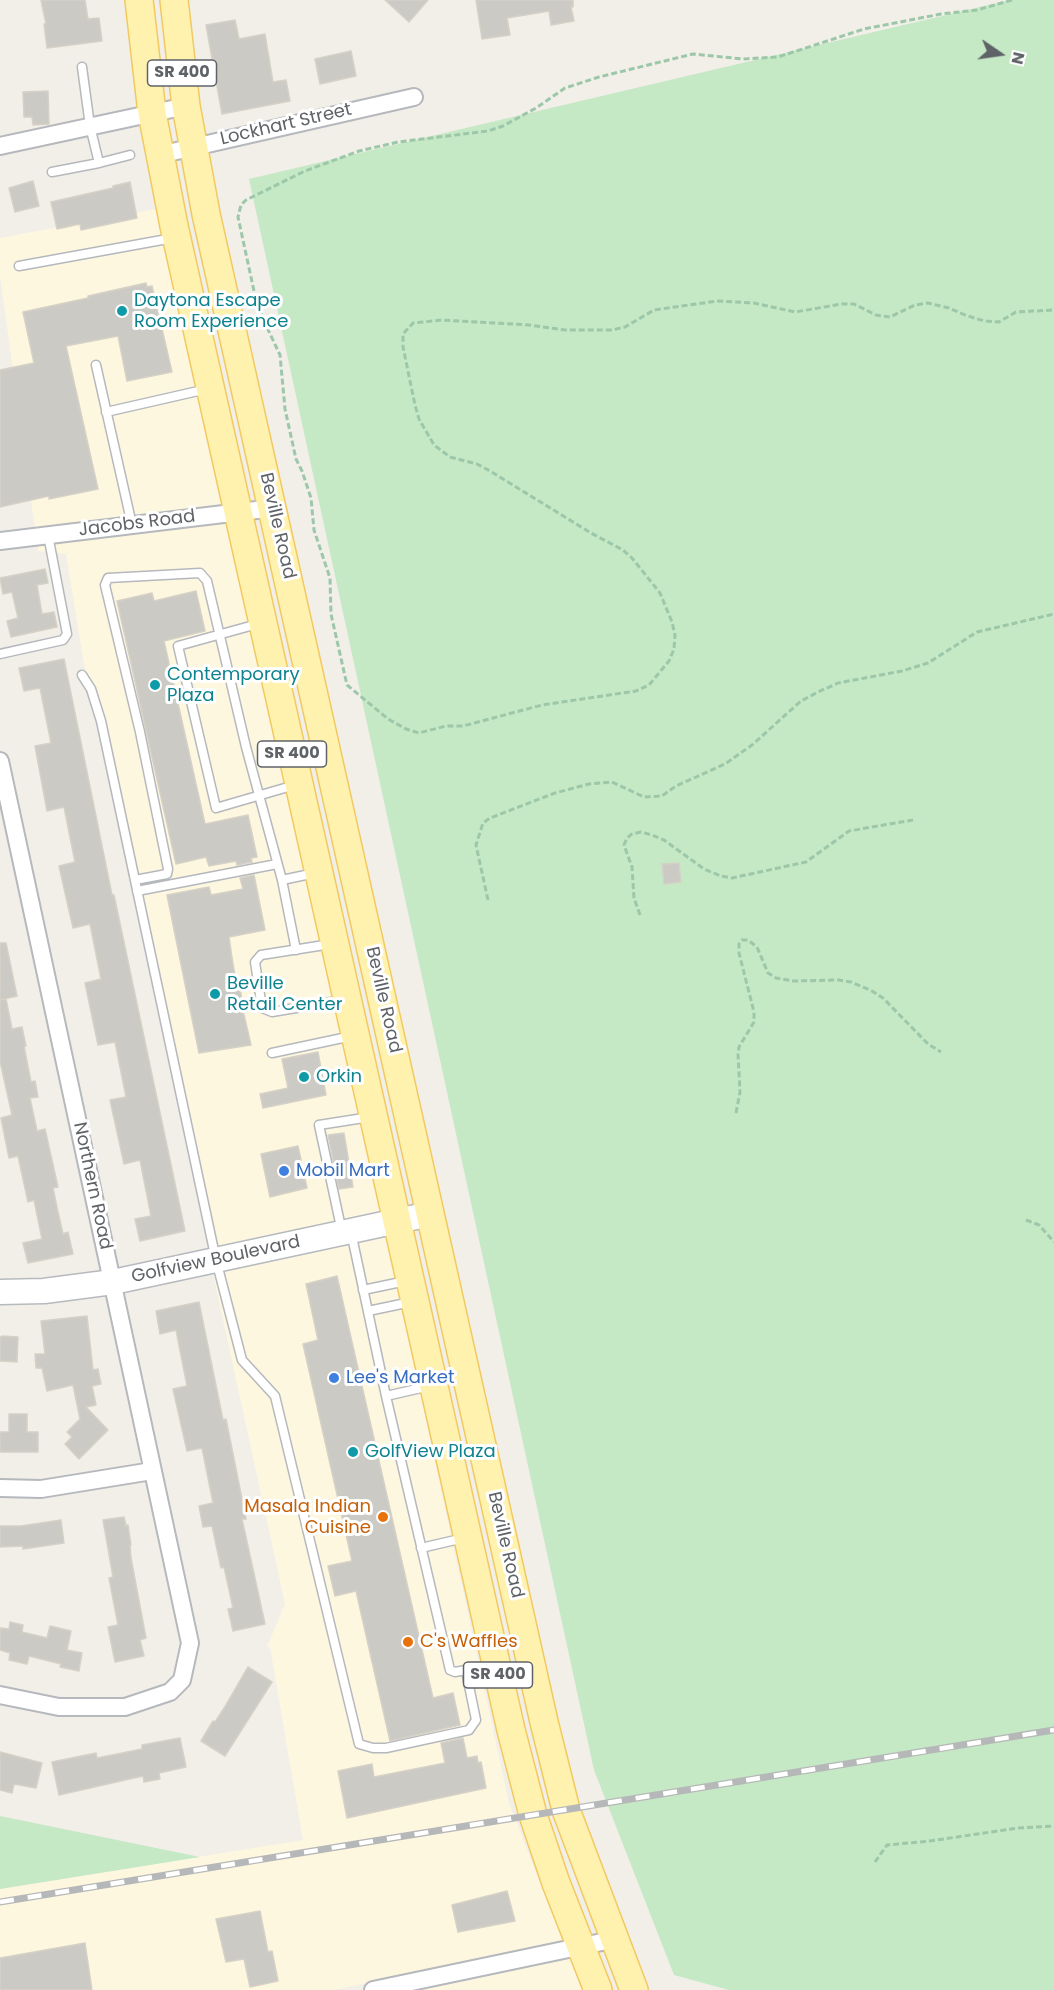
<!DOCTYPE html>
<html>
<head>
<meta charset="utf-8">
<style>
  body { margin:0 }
  #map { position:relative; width:1054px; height:1990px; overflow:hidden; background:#f1efe8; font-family:Poppins,sans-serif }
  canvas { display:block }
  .north { position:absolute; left:970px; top:24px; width:60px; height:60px; -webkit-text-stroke:4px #fff; paint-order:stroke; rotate:103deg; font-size:16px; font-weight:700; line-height:24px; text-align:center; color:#5f6368 }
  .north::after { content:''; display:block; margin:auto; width:21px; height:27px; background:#5f6368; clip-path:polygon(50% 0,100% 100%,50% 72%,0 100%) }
</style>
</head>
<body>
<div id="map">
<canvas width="1054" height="1990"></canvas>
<div class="north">N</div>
</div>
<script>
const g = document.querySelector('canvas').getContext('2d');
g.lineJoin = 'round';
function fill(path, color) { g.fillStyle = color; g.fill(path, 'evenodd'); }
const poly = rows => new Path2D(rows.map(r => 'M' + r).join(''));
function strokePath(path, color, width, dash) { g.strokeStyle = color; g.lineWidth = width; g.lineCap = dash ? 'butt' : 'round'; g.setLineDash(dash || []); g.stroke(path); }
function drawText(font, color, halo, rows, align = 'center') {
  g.font = font + ' Poppins,sans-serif'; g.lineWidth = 6; g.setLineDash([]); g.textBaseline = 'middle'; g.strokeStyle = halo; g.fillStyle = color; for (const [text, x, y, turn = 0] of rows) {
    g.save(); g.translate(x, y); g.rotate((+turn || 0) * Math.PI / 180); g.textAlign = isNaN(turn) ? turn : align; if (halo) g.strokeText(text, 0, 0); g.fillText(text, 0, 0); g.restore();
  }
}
const commercial = poly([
  [161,208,226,505,35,529,0,276,0,238],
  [230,521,381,1216,209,1253,84,664,66,554,38,551,38,545],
  [385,1232,509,1803,563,1942,334,1990,0,1990,0,1889,303,1840,270,1647,267,1647,285,1604,212,1269],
  [569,1957,582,1990,426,1990,426,1987]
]);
const green = poly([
  [1010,0,1054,0,1054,1990,729,1990,674,1975,594,1770,249,179],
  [0,1816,200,1857,0,1889]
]);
const building = poly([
  [41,0,85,0,88,19,99,18,102,41,47,48,44,24,46,24,41,0],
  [385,0,428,0,409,22,385,0],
  [476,0,573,0,573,7,571,7,574,21,551,25,549,11,507,18,510,35,482,39,476,0],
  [235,20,239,39,265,34,273,82,286,80,290,101,222,114,206,25,235,20],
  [351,51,356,76,320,84,315,59,351,51],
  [48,91,49,124,33,125,32,117,24,117,23,92,48,91],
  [33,181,39,206,15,212,9,188,33,181],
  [130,182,137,218,81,230,80,224,57,229,51,202,113,188,113,186,130,182],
  [146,283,147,287,152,286,172,372,127,381,118,336,66,346,98,489,49,499,49,496,0,507,0,370,34,363,23,312,88,298,88,296,146,283],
  [45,569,48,583,37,585,42,614,54,612,57,627,11,637,7,621,18,618,12,592,3,594,0,578,45,569],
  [196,591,205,631,164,641,205,824,248,815,257,857,251,858,252,862,237,865,236,861,209,866,206,857,176,864,117,601,152,593,154,601,196,591],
  [64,659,112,895,114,895,185,1231,140,1241,135,1219,151,1216,140,1160,124,1164,110,1100,126,1097,115,1042,98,1045,85,983,101,979,90,924,73,928,59,866,75,862,64,807,47,811,35,746,51,743,40,688,24,691,19,668,64,659],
  [679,863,681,882,664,884,662,864,679,863],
  [254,875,265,930,229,937,232,958,237,987,240,986,242,1001,241,1002,251,1045,199,1053,167,895,209,887,211,895,243,889,240,878,254,875],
  [0,943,6,943,17,996,0,1000,0,943],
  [6,999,12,1029,22,1027,26,1046,24,1046,31,1082,35,1081,38,1097,30,1098,37,1131,45,1129,58,1187,53,1188,58,1212,63,1234,68,1232,73,1254,28,1263,23,1243,42,1239,34,1200,28,1202,18,1156,9,1158,1,1118,12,1115,0,1061,0,1000,6,999],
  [318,1052,326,1095,263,1108,260,1094,288,1088,282,1059,318,1052],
  [344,1133,353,1187,339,1189,328,1135,344,1133],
  [298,1146,307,1188,270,1197,261,1154,298,1146],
  [337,1276,433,1698,453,1693,460,1725,390,1741,356,1591,335,1596,328,1566,352,1561,303,1344,318,1340,306,1284,337,1276],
  [199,1302,223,1420,226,1419,246,1519,242,1519,265,1624,233,1631,228,1609,233,1608,224,1567,221,1568,212,1526,203,1527,199,1506,213,1503,202,1448,187,1451,173,1389,187,1386,176,1330,160,1334,156,1311,199,1302],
  [87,1316,93,1370,98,1369,101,1384,92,1386,96,1405,86,1407,108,1430,79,1459,65,1444,72,1437,67,1432,80,1419,73,1385,47,1391,42,1368,36,1368,35,1354,45,1354,41,1321,87,1316],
  [3,1336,18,1337,17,1362,0,1361,0,1337,3,1336],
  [9,1414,27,1414,27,1432,38,1432,38,1452,0,1452,0,1432,9,1432,9,1414],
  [124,1517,126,1526,128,1525,131,1545,130,1545,131,1558,146,1638,140,1640,144,1656,115,1662,108,1627,118,1625,109,1578,113,1577,103,1520,124,1517],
  [61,1520,64,1543,23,1549,23,1546,0,1547,0,1526,21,1526,61,1520],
  [10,1622,23,1625,22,1632,47,1638,50,1626,71,1631,67,1650,82,1653,79,1671,60,1667,61,1664,29,1656,27,1664,9,1660,10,1653,0,1650,0,1628,9,1629,10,1622],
  [248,1667,272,1682,225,1756,201,1741,213,1721,215,1722,226,1705,248,1667],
  [180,1738,186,1767,159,1773,160,1779,144,1782,143,1776,59,1795,52,1762,96,1753,97,1758,142,1749,142,1745,180,1738],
  [463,1738,467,1758,477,1756,478,1763,481,1762,486,1788,347,1818,338,1771,372,1764,374,1777,445,1763,441,1743,463,1738],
  [0,1752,42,1763,36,1788,14,1784,12,1793,0,1790,0,1752],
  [507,1891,515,1921,458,1932,452,1905,507,1891],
  [260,1911,268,1952,272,1951,278,1981,250,1987,244,1959,226,1962,216,1919,260,1911],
  [85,1943,92,1990,0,1990,0,1958,85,1943]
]);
const path = poly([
  [1012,0,977,10,941,14,864,29,778,57,743,59,693,54,599,77,565,88,536,108,503,126,488,131,398,142,359,151,305,171,246,200,241,205,238,217,254,291,263,319,280,355,285,409,296,459,302,471,311,498,314,530,330,578,331,614,347,685,388,719,406,729,419,733,446,726,463,726,542,705,636,691,649,685,669,661,674,649,675,635,672,622,660,593,632,558,623,550,591,533,490,471,477,464,450,457,434,445,419,419,415,405,403,347,403,334,413,323,442,320,529,325,565,330,612,330,625,327,654,310,717,301,754,303,795,312,842,304,854,304,876,315,890,317,915,305,928,303,949,308,965,315,984,321,999,322,1016,312,1054,310],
  [488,900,476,845,483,823,490,818,555,793,589,784,612,782,644,797,662,796,676,786,725,764,752,745,801,701,818,692,838,683,902,671,928,663,977,632,1054,614],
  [640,915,634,898,632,867,624,845,627,838,632,834,641,832,652,835,664,840,704,869,721,876,732,878,806,862,849,831,913,820],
  [736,1113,740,1092,738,1054,739,1047,754,1022,754,1012,739,953,739,944,742,940,748,940,757,947,768,973,776,978,794,981,839,980,851,982,872,991,883,998,928,1044,941,1052],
  [1026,1220,1039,1225,1054,1242],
  [875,1862,887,1845,930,1841,1018,1828,1054,1826]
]);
const lane = poly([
  [82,67,90,126,99,163,130,155],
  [52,172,99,163],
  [19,266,173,238],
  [96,365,132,525],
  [106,412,207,389],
  [261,623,178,646,216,808,295,785],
  [0,654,63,640,67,634,48,535],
  [82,675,91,689,101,721,216,1260,242,1360,275,1396,359,1744,373,1748,386,1748,469,1730,476,1720,466,1671],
  [135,880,167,874,168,869,140,732,105,585,108,578,200,573,207,581,246,747,282,880,296,950],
  [282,880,315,873],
  [137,891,277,864],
  [331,944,261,955,255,962,262,1008,272,1012,343,1000],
  [272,1053,352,1036],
  [342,1232,319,1125,370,1117],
  [351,1232,386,1396,450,1670,455,1672,493,1665],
  [363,1290,406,1281],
  [368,1311,411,1302],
  [386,1396,430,1386],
  [421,1548,464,1538]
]);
const street = poly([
  [0,146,186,106],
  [159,155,414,97],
  [0,541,273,508],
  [0,761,190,1643,182,1680,170,1692,125,1707,59,1707,0,1695],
  [0,1488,41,1489,152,1471],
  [373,1990,616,1939]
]);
const secondary = poly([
  [0,1292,44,1291,113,1282,430,1214]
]);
const primary = poly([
  [139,0,152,113,174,226,511,1730,533,1815,556,1883,598,1990],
  [174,0,186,106,206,214,544,1722,566,1810,634,1990]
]);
const rail = poly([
  [0,1902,1054,1730]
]);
const markers = [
  [122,311,6,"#0f9aa8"],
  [155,685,6,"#0f9aa8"],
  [215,994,6,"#0f9aa8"],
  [304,1077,6,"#0f9aa8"],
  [284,1171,6,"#3f7fe0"],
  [334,1378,6,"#3f7fe0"],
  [353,1452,6,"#0f9aa8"],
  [383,1517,6,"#e8710a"],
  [408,1642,6,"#e8710a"]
];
const shields = [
  [182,73,69],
  [292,754,69],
  [498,1675,69]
];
const shieldNames = [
  ["SR 400",182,73],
  ["SR 400",292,754],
  ["SR 400",498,1675]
];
const streetNames = [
  ["Lockhart Street",286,125,-13],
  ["Jacobs Road",137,524,-7],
  ["Beville Road",277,526,77],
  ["Beville Road",383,1000,77],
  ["Northern Road",92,1186,78],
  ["Golfview Boulevard",216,1260,-12],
  ["Beville Road",505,1545,77]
];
const cultureNames = [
  ["Daytona Escape",134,301],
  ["Room Experience",134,322],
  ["Contemporary",167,675],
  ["Plaza",167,696],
  ["Beville",227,984],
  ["Retail Center",227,1005],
  ["Orkin",316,1077],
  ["GolfView Plaza",365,1452]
];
const shopNames = [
  ["Mobil Mart",296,1171],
  ["Lee's Market",346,1378]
];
const foodNames = [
  ["Masala Indian",371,1507],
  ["Cuisine",371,1528],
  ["C's Waffles",420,1642,"left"]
];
fill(commercial, '#fef7e0');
fill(green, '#c5e8c5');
fill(building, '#cccac5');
strokePath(building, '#d6d1c6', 1.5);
strokePath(lane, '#b5b8bc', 11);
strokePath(street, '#b5b8bc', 20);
strokePath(secondary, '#b6babf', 27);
strokePath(primary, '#f2c960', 30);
strokePath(path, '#9cc7a9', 3, [6, 3]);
strokePath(lane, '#fff', 8);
strokePath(street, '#fff', 16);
strokePath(secondary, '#fff', 24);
strokePath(primary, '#fff2af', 27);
strokePath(rail, '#b6b7b8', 7);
strokePath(rail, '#fff', 4.5, [14]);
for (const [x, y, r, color] of markers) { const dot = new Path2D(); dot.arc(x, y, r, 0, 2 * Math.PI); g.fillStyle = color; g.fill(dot); strokePath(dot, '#fff', 2); }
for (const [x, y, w] of shields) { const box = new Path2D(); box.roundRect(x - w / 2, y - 13, w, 26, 4.5); g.fillStyle = '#fff'; g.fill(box); strokePath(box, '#5f6368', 1.5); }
drawText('bold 16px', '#5f6368', null, shieldNames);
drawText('18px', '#5f6368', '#fff', streetNames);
drawText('18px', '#0d838f', '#fff', cultureNames, 'left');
drawText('18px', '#366cbe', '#fff', shopNames, 'left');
drawText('18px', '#c56008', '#fff', foodNames, 'right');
</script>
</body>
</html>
